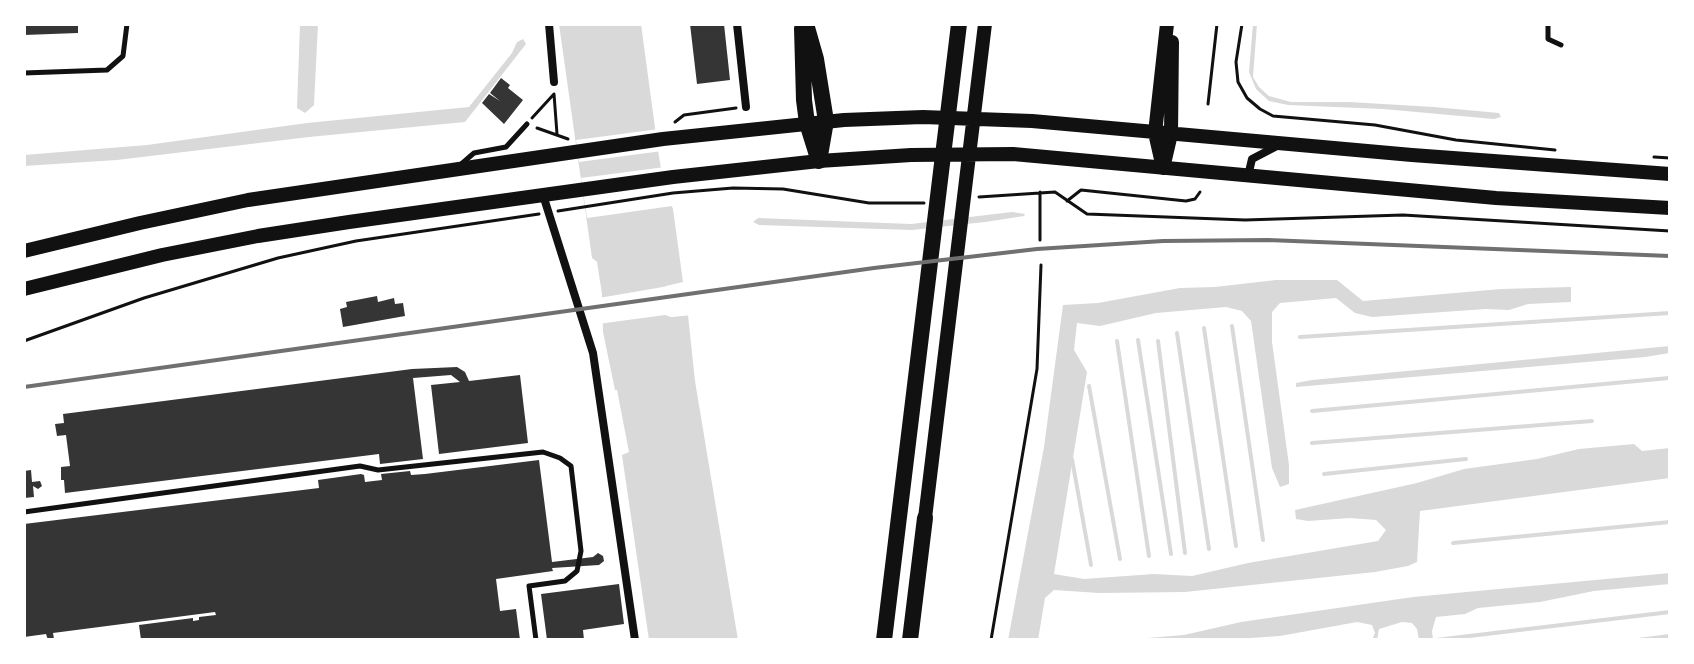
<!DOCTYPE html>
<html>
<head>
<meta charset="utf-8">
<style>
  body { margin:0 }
  #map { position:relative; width:1694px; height:664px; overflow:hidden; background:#fff; font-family:"PT Sans",sans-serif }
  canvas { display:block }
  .frame { position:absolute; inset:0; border:26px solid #fff; pointer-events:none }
</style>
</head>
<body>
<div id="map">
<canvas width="1694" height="664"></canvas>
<div class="frame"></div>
</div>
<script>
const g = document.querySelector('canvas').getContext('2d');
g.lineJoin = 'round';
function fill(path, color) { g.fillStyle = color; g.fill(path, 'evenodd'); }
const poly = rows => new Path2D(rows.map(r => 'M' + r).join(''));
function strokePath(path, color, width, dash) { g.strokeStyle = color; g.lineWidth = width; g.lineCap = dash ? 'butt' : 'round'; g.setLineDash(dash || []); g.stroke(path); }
const water = poly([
  [300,24,318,24,314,105,305,113,297,108],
  [559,24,641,24,658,150,664,188,673,209,683,282,666,286,671,317,688,315,695,381,738,640,649,640,622,455,629,452,617,390,615,390,603,332,602,294,597,262,592,258],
  [1253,24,1257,24,1253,77,1259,87,1269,96,1291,102,1349,102,1434,107,1499,113,1501,117,1494,119,1383,109,1288,105,1269,101,1256,89,1249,72],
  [523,39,526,44,465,122,309,137,117,160,24,166,24,155,147,145,307,123,469,107,512,53,517,42],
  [1012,212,1025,214,1024,216,985,222,912,230,759,225,753,222,758,218,911,224],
  [1276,280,1337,280,1363,301,1501,289,1571,287,1571,302,1528,304,1509,310,1486,309,1372,317,1355,313,1336,298,1280,303,1272,312,1272,342,1289,465,1289,484,1280,487,1272,468,1251,321,1242,311,1226,307,1156,313,1100,326,1077,323,1074,350,1087,372,1054,574,1084,579,1154,574,1192,576,1248,563,1378,541,1386,530,1376,520,1350,518,1308,521,1296,519,1295,510,1417,483,1464,469,1537,459,1579,449,1634,444,1642,451,1670,448,1670,478,1420,511,1417,562,1408,566,1375,572,1185,592,1099,593,1054,590,1045,598,1038,640,1008,640,1044,447,1063,305,1098,303,1180,288,1215,287],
  [1670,346,1670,353,1645,357,1296,387,1296,383,1312,380],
  [1670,573,1670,584,1594,591,1540,602,1478,608,1465,614,1436,617,1432,631,1433,640,1419,640,1417,629,1412,623,1402,622,1379,629,1377,640,1372,640,1375,633,1372,625,1357,622,1280,636,1221,640,1123,640,1184,635,1241,622,1413,597]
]);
const pier = poly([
  [659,129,662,151,579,162,576,140],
  [665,167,672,206,587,218,581,178],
  [686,283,683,287,670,289,674,313,688,311,692,315,671,317,665,315,598,324,599,298]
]);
const stream = poly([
  [1232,326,1263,540],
  [1204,328,1236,546],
  [1177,333,1209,549],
  [1300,337,1670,313],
  [1138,340,1171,554],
  [1117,341,1149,556],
  [1158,341,1185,553],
  [1089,386,1120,559],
  [1312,411,1669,378],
  [1312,443,1592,421],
  [1072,459,1091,565],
  [1324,474,1466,459],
  [1453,543,1670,522],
  [1436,640,1670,612],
  [1638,640,1670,636]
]);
const building = poly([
  [24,24,78,24,78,33,24,35],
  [690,24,724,24,730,80,697,84],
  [501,78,510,85,508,88,523,100,504,124,482,103,489,94,500,101,490,93],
  [377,296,378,302,394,298,395,304,403,303,405,316,343,327,340,309,347,307,346,302],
  [457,367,465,372,469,381,520,375,528,443,439,454,431,385,460,382,451,375,413,378,423,459,380,464,379,454,73,492,65,493,64,480,61,480,61,467,70,466,66,435,57,436,55,424,64,423,63,414,412,369],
  [539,460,552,562,593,557,598,553,603,556,604,561,599,565,552,568,553,571,496,579,500,611,516,609,520,640,141,640,139,625,193,618,193,621,199,620,199,617,216,615,215,612,53,633,54,639,48,640,46,634,24,637,24,524,319,488,318,480,361,474,364,475,365,482,382,480,381,474,410,471,411,475,425,474],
  [31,470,32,482,40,481,42,486,38,489,33,486,34,497,24,498,24,471],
  [619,584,624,624,583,630,584,640,547,640,541,594]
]);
const path = poly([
  [1242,24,1236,62,1238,82,1247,98,1260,109,1273,116,1375,125,1456,140,1555,150],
  [554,94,557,134],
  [1208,104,1217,24],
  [532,118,554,94],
  [675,122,684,115,736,108],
  [537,128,568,139],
  [1654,157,1670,158],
  [1040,192,1040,240],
  [979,197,1055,192,1087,214,1245,220,1403,215,1670,231],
  [1067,201,1081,190,1186,201,1195,199,1200,192],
  [558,211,673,193,733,188,783,189,869,203,924,203],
  [24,341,144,298,278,258,356,241,539,214],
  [991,640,1037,369,1041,265]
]);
const service = poly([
  [1548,24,1548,39,1561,45],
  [24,73,107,70,123,56,127,24],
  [459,166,474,153,506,147,527,124],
  [24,512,360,466,378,470,543,452,560,458,571,466,581,551,577,571,565,581,529,586,536,640]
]);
const minor = poly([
  [549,24,554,82],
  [737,24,746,107],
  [1248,176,1252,159,1277,146],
  [543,195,593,353,635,640]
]);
const primary = poly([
  [1164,164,1171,134,1172,42],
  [1163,168,1155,133,1167,24],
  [24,251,140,223,248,200,663,139,844,120,923,117,1032,121,1412,155,1670,174],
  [24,289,162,255,258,236,349,222,673,177,819,161,911,155,1013,154,1496,198,1670,208],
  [925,518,985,24]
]);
const trunk = poly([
  [806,24,816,59,826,121,819,161],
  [802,28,804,100,807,123,817,155],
  [884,640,959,24],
  [910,640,925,518]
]);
const rail = poly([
  [24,387,874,268,1037,249,1163,241,1268,240,1670,256]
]);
fill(water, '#d9d9d9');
fill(pier, '#fff');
strokePath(stream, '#d9d9d9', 4);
fill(building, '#353535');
strokePath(path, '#111', 3);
strokePath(service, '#111', 5);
strokePath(minor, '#111', 8);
strokePath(primary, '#111', 14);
strokePath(trunk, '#111', 16);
strokePath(rail, '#707070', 4);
</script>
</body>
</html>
